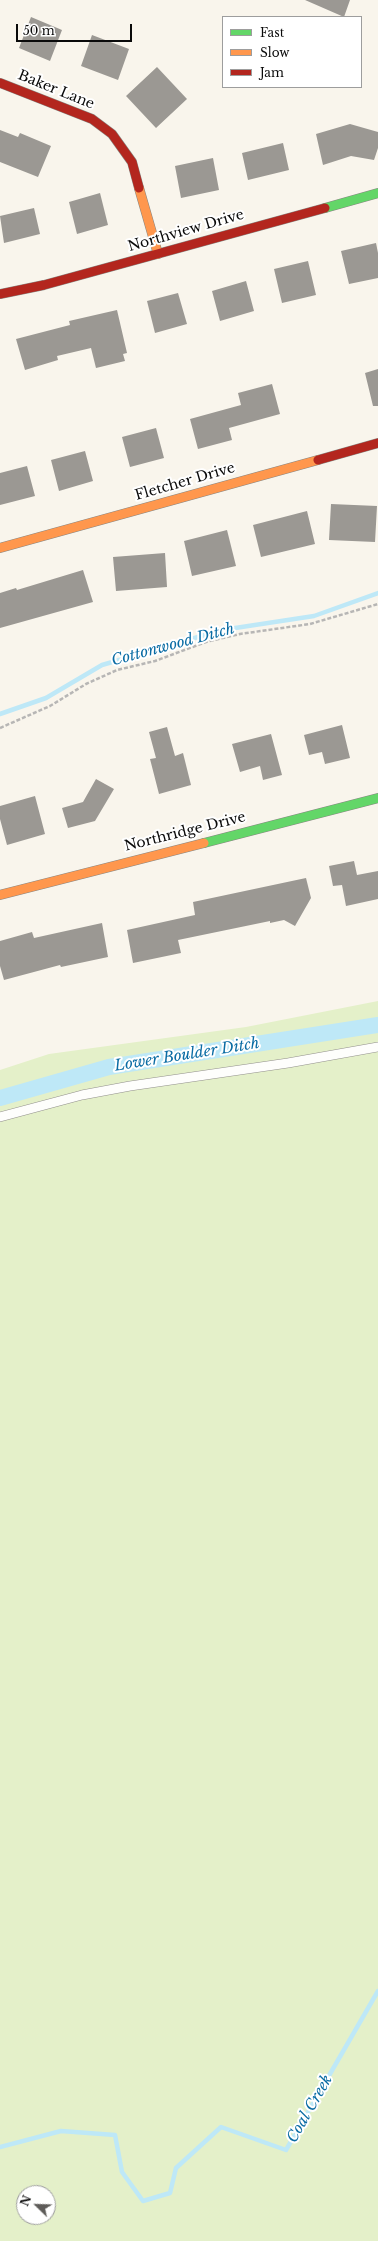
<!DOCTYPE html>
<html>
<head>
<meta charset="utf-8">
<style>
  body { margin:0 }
  #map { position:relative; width:378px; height:2241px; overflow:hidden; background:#f9f5ec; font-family:"Libre Baskerville",serif }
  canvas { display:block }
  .legend { position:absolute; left:222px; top:16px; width:140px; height:72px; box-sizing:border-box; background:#fff; border:1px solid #9d9d9d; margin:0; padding:5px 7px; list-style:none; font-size:12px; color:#0a0a0a }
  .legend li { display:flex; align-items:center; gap:8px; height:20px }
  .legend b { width:20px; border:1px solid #9d9d9d }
  .north { position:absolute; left:16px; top:2185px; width:40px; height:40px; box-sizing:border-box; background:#fff; border:1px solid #9d9d9d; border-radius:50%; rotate:293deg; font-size:11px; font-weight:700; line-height:16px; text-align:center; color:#0a0a0a }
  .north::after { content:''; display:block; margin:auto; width:14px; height:18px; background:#5e5c59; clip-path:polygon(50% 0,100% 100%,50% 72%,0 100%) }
  .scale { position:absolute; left:16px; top:24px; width:116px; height:18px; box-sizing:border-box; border:2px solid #0a0a0a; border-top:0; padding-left:5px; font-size:12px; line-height:14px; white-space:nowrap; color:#0a0a0a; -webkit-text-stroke:3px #fff; paint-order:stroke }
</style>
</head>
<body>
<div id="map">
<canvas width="378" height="2241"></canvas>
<ul class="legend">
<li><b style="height:5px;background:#63d668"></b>Fast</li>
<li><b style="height:5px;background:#ff974d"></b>Slow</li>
<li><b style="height:5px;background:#b3261e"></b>Jam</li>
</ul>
<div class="north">N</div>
<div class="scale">50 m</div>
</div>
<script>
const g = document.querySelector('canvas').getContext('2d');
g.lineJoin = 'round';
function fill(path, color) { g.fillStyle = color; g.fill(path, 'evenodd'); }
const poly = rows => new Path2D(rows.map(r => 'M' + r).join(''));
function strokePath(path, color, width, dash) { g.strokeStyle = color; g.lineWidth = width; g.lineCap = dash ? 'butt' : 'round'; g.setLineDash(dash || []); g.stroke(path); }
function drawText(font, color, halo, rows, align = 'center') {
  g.font = font + ' "Libre Baskerville",serif'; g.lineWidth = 4; g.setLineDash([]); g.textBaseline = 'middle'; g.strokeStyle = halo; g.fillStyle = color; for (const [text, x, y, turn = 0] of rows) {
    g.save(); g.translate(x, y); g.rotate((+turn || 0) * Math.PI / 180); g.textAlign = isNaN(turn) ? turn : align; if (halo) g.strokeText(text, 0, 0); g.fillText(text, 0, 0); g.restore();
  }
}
const green = poly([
  [378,1001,378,2241,0,2241,0,1070,49,1054,246,1027],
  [24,2193,48,2193,48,2217,24,2217]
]);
const stream = poly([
  [0,714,46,698,102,665,222,630,314,616,378,593],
  [0,2147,61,2131,115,2135,122,2172,143,2201,170,2193,176,2168,221,2127,286,2150,378,1991]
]);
const canal = poly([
  [0,1098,109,1067,378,1025]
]);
const building = poly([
  [305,0,350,0,344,17],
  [31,17,62,30,50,61,19,48],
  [92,35,129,49,118,80,81,66],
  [157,67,187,99,156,128,126,96],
  [350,124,378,132,378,148,374,160,351,156,323,165,316,134],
  [0,130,18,137,20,133,51,146,38,177,0,162],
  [283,143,289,170,248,180,242,153],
  [213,158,219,190,181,198,175,166],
  [100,193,108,225,77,234,69,202],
  [34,208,40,234,4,243,0,216],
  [376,243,378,253,378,278,349,284,341,251],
  [308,261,316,295,282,303,274,269],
  [246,281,254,311,220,321,212,291],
  [178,293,187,324,155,333,147,301],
  [117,310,127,353,123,354,125,361,96,368,91,348,57,356,58,360,25,370,16,339,70,325,69,321],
  [378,369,378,406,373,406,365,373],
  [272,384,280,414,229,428,232,440,198,449,190,419,241,405,238,393],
  [156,428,164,458,130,467,122,437],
  [85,451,93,481,59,491,51,460],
  [27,466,35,496,0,505,0,473],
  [331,504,377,506,375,542,329,540],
  [307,511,315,544,261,557,253,525],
  [227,530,236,566,192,576,184,541],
  [165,553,167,587,116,591,113,557],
  [83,570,93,602,0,628,0,593,16,588,17,590],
  [342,725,350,758,325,764,322,752,309,755,304,735],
  [167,727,175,756,183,753,191,785,159,794,150,759,156,758,149,732],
  [271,734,282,775,263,780,260,766,240,772,232,744],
  [96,779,114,789,95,821,68,828,62,808,83,802],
  [35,796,45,834,7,845,0,819,0,806],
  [354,861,357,875,378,871,378,899,346,906,342,885,333,886,329,866],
  [306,878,311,898,295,926,284,920,270,923,270,921,178,940,181,953,133,963,127,930,195,915,193,902],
  [102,923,108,957,61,967,60,965,4,980,0,966,0,941,32,932,34,938]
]);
const path = poly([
  [0,728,50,706,86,684,117,670,155,661,206,642,240,634,310,624,378,604]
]);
const lane = poly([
  [0,1117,82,1095,130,1086,288,1063,378,1047]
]);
const fast = poly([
  [325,208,378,193],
  [204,843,378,798]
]);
const slow = poly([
  [139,188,158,254],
  [0,548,318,460],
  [0,895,204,843]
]);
const jam = poly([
  [0,83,92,119,112,134,132,162,139,188],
  [0,294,44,285,325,208],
  [318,460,378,443]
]);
const streetNames = [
  ["Baker Lane",56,90,22],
  ["Northview Drive",186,231,-16],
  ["Fletcher Drive",185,482,-16],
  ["Northridge Drive",185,832,-14]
];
const waterNames = [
  ["Cottonwood Ditch",173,645,-15],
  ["Lower Boulder Ditch",187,1055,-9],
  ["Coal Creek",310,2109,-60]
];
fill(green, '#e4f0c9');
strokePath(stream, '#bee8f7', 4.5);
strokePath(canal, '#bee8f7', 16);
fill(building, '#9b9893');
strokePath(lane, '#92908c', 10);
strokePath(fast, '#888682', 10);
strokePath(slow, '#888682', 10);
strokePath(jam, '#888682', 10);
strokePath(path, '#b7b6b5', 2.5, [4, 2]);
strokePath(lane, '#fefefc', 9);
strokePath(fast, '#63d668', 9);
strokePath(slow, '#ff974d', 9);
strokePath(jam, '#b3261e', 9);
drawText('14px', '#0a0a0a', '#fff', streetNames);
drawText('italic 15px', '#0a6ca4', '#fff', waterNames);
</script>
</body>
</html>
